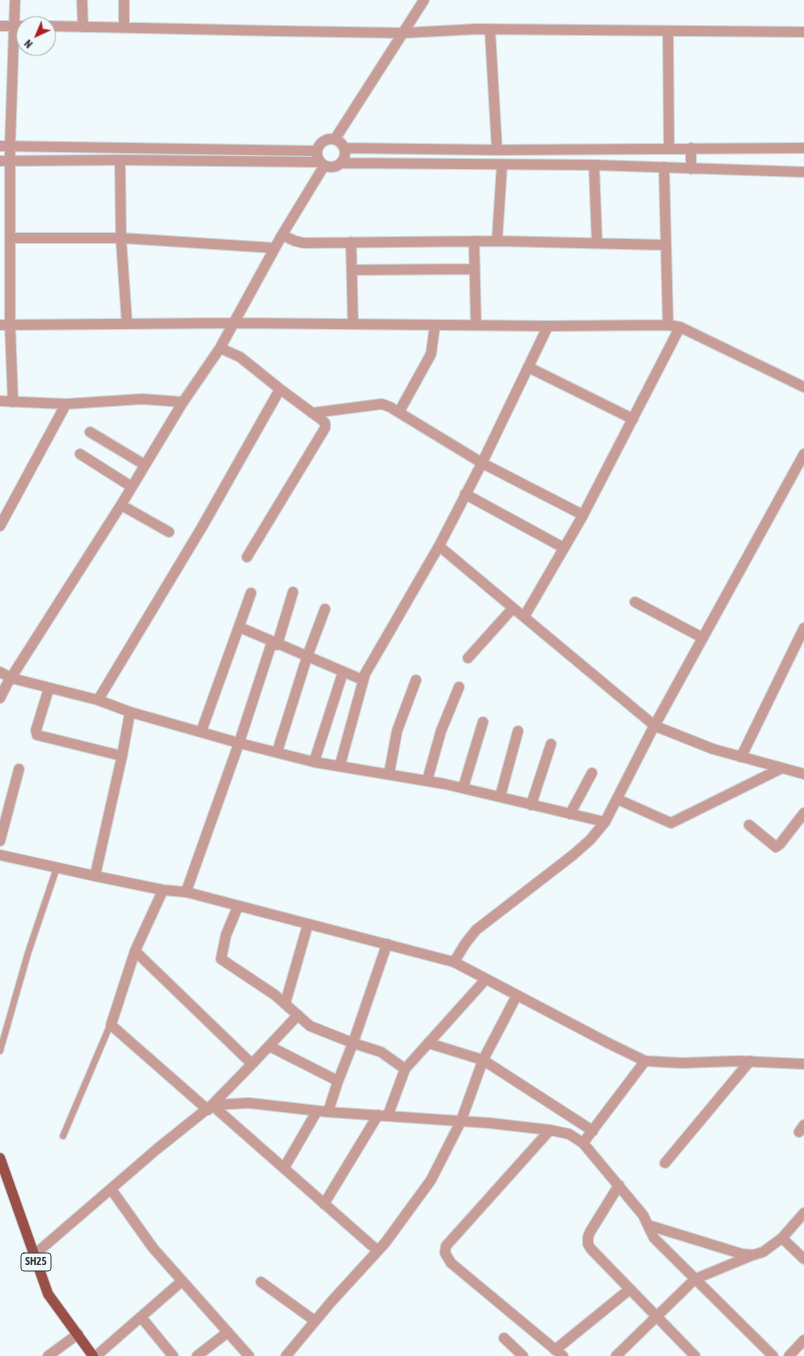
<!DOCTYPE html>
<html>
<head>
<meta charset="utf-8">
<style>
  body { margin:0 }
  #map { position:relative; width:804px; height:1356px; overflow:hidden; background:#f0fafd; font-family:"Asap Condensed",sans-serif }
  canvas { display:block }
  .north { position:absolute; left:16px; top:16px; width:40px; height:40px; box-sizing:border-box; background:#f0fafd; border:1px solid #a5adaf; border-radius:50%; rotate:224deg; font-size:11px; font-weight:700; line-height:16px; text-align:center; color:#35393a }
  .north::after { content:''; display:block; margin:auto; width:14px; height:18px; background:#af1e1e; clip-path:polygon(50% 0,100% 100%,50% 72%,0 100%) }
</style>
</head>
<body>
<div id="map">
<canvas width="804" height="1356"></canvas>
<div class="north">N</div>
</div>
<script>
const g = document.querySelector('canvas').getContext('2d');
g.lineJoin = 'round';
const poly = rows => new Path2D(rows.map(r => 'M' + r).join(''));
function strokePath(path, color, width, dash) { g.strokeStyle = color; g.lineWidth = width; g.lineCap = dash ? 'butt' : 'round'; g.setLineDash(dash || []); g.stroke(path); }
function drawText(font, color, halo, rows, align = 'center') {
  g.font = font + ' "Asap Condensed",sans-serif'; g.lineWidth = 3; g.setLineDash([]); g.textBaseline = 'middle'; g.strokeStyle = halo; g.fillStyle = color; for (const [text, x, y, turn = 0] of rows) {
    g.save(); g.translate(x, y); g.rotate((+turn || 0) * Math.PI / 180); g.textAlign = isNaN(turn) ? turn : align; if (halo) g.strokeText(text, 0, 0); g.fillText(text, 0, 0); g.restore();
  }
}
const service = poly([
  [0,1051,28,953,57,867],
  [63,1136,111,1023]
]);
const minor = poly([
  [82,0,83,27],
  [124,0,124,28],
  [0,26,24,26],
  [48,26,278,31,403,33,477,29,804,32],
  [490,30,497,150],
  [668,32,669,148],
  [335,139,424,0],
  [120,160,121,238,127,324],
  [594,165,597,243],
  [664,167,668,325],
  [282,235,295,241,304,243,497,241,666,245],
  [10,238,121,238,275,248],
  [474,241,476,325],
  [497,241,502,165],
  [351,242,353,324],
  [352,270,475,269],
  [0,325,234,323,548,326,668,325,680,327,804,387],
  [680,327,582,517,524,617,655,726,713,749,804,774],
  [220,348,240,357,280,389,322,420,325,423,325,428,247,557],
  [528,367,633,419],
  [0,401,66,404],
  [13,402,10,325,10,146,15,0],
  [399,412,431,354,435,325],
  [312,413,374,405,382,404,390,407,482,463,583,515],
  [90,432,145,465],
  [80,454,132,487],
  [465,494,564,548],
  [121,505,169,532],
  [0,526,66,404,142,399,183,402],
  [439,546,524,617],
  [635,602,703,638],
  [239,627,363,680],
  [277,645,293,592],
  [468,658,513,608],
  [0,672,11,678,98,700,130,712,239,743,314,762,445,784,605,822],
  [49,688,36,730,37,735,122,756],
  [0,698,7,684,121,505,183,402,220,348,282,235,324,166],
  [98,700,202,527,280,389],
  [201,732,251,593],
  [277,752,307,657,325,609],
  [741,757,804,628],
  [314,762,343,672],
  [340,765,365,674,439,546,482,463,548,326],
  [389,774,397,731,416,680],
  [427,781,441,731,459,687],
  [463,788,483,722],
  [500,797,518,731],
  [617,799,671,823,782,768],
  [531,805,551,744],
  [570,814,592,773],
  [749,825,776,847,780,844,804,813],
  [0,841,19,769],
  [95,876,122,756,130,712],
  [163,890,135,951,252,1064,212,1105,378,1251],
  [186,892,239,743,272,642],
  [238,906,226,935,221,959,275,995,310,1026,353,1043,381,1052,405,1069,486,979],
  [135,951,111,1025,208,1110],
  [454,962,465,944,476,930,573,855,590,840,605,822,651,732,804,454],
  [285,1004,308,924],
  [428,1043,483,1060,593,1131],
  [269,1046,338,1081],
  [252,1064,298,1015],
  [328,1112,338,1081,353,1043,387,944],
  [388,1115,405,1069],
  [550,1130,446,1246,445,1253,451,1263,563,1356],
  [799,1132,804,1125],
  [583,1143,645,1061],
  [665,1163,750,1061],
  [284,1168,317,1111],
  [619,1185,590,1232,588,1237,588,1244,591,1249,695,1356],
  [111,1189,153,1248,249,1356],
  [324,1204,378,1115],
  [804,1213,782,1238,804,1259],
  [648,1225,742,1254,753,1255,763,1252,782,1238],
  [34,1255,157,1149,212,1105,249,1103,328,1112,489,1123,550,1130,569,1134,583,1143,643,1215,654,1238,773,1356],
  [261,1282,315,1321],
  [141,1317,173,1356],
  [504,1338,523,1356],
  [555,1350,630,1289],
  [48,1356,78,1334],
  [96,1356,182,1281],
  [197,1356,228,1332],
  [286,1356,331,1302,385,1243,431,1180,461,1121,483,1060,517,995],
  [616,1356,695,1279,753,1255],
  [789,1356,804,1340]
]);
const tertiary = poly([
  '317 153a14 14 0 1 1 28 0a14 14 0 1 1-28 0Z',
  [0,146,316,151],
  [344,148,497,150,804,148],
  [691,148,691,169],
  [0,161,120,160,319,162],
  [341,163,594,165,804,172],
  [0,855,95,876,163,890,186,892,454,962,608,1043,645,1061,682,1063,738,1061,804,1064]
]);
const primary = poly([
  [0,1158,48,1294,93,1356]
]);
const shields = [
  [36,1262,30]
];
const shieldNames = [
  ["SH25",36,1262]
];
strokePath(service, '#ced7da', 8);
strokePath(minor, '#ced7da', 12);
strokePath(tertiary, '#ced7da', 12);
strokePath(primary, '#ced7da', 12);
strokePath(service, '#c99d97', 6);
strokePath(minor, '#c99d97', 10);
strokePath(tertiary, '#c99d97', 10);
strokePath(primary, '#9a5048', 10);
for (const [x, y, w] of shields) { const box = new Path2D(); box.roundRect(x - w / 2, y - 9, w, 18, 3); g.fillStyle = '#f0fafd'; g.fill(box); strokePath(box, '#35393a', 1); }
drawText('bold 11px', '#35393a', null, shieldNames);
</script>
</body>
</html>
